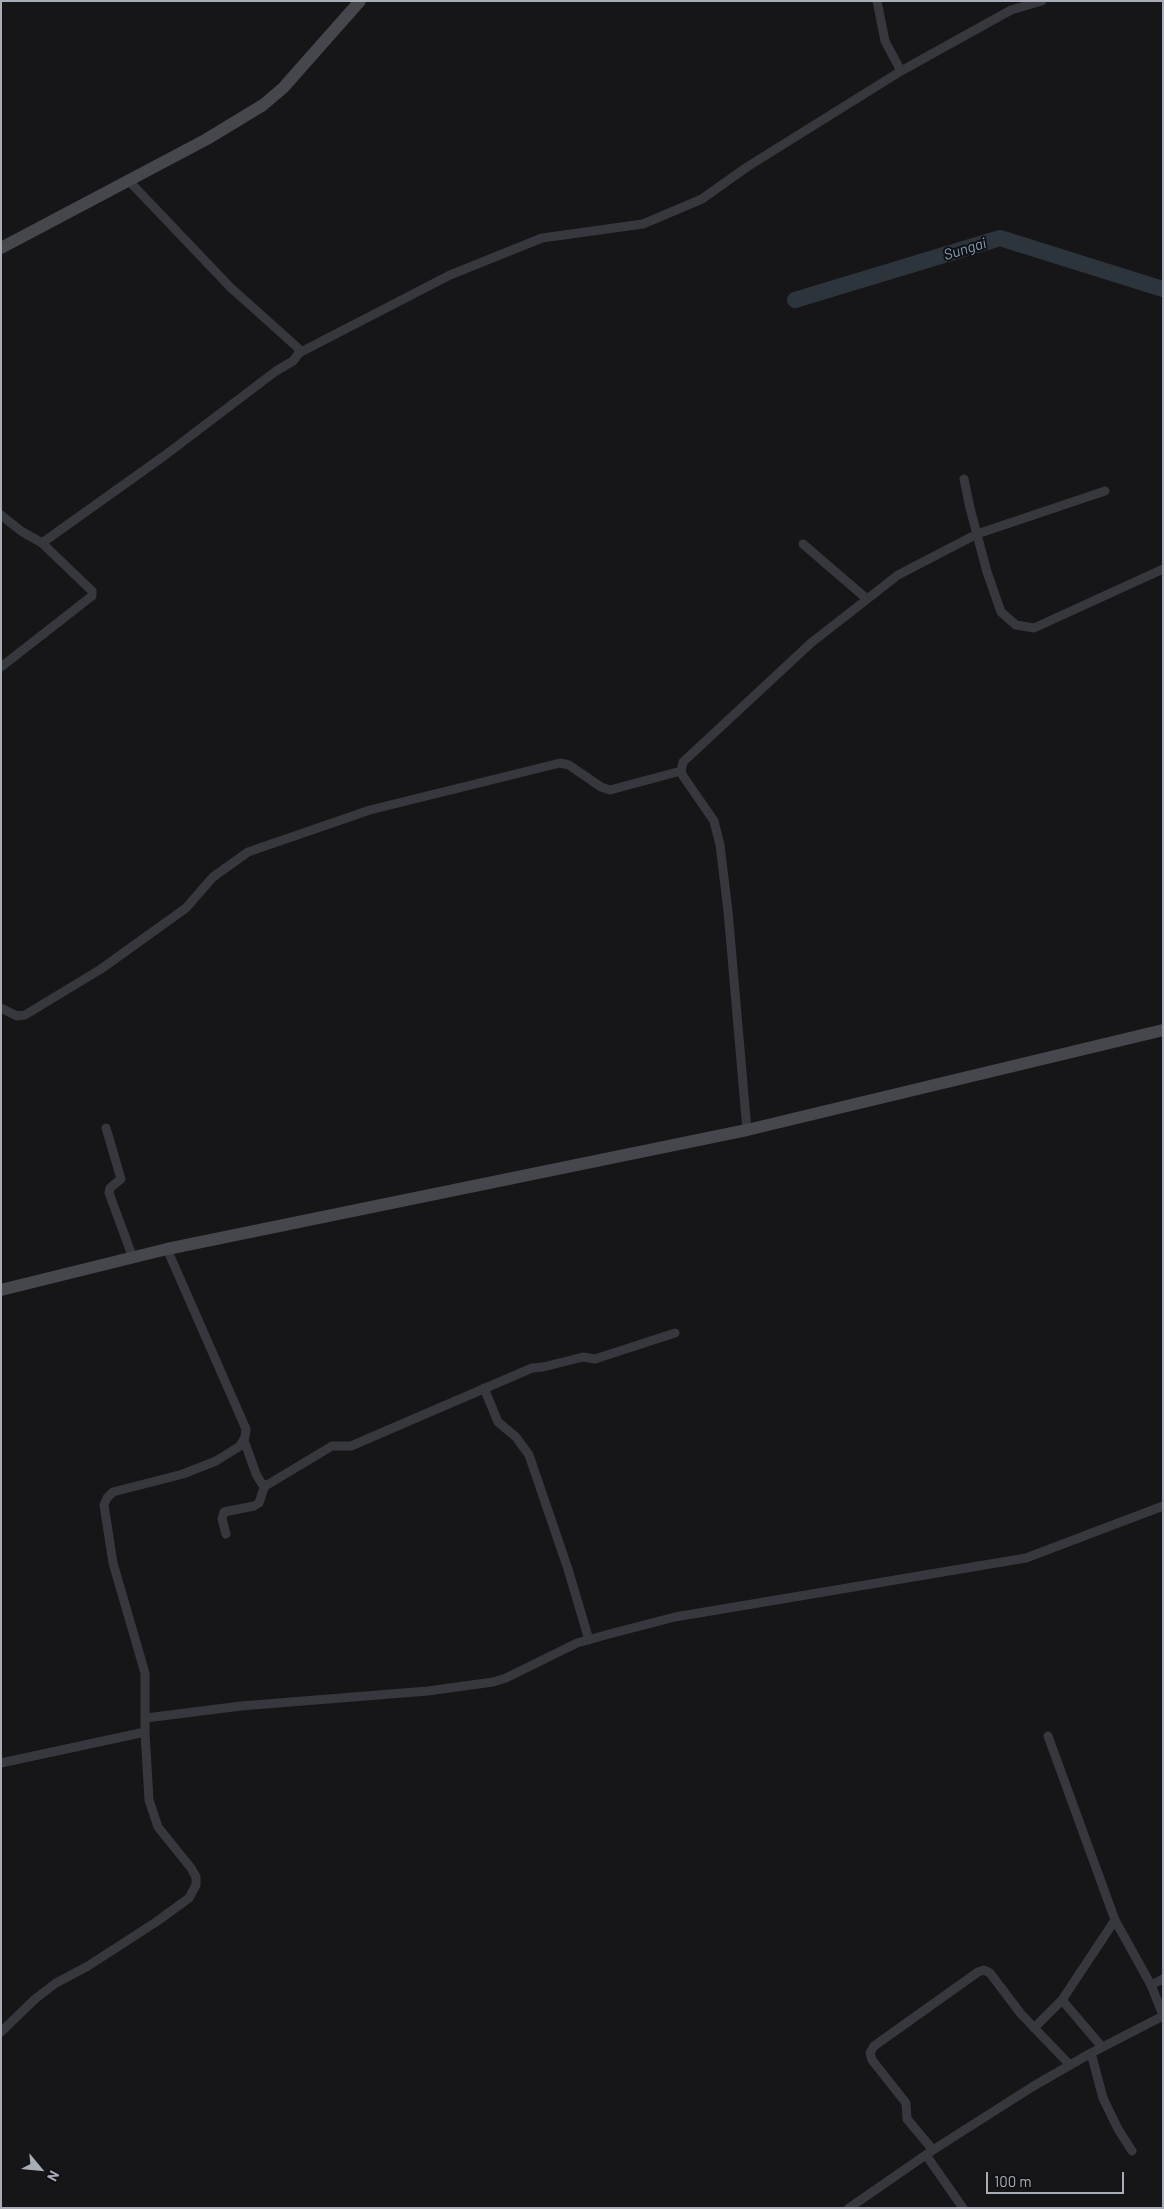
<!DOCTYPE html>
<html>
<head>
<meta charset="utf-8">
<style>
  body { margin:0 }
  #map { position:relative; width:1164px; height:2209px; overflow:hidden; background:#161618; font-family:Barlow,sans-serif }
  canvas { display:block }
  .frame { position:absolute; inset:0; border:2px solid #a8adb8; pointer-events:none }
  .north { position:absolute; left:15px; top:2144px; width:50px; height:50px; -webkit-text-stroke:4px #111113; paint-order:stroke; rotate:118deg; font-size:14px; font-weight:700; line-height:20px; text-align:center; color:#a8adb8 }
  .north::after { content:''; display:block; margin:auto; width:18px; height:22px; background:#a8adb8; clip-path:polygon(50% 0,100% 100%,50% 72%,0 100%) }
  .scale { position:absolute; left:986px; top:2172px; width:138px; height:22px; box-sizing:border-box; border:2px solid #a8adb8; border-top:0; padding-left:6px; font-size:15px; line-height:18px; white-space:nowrap; color:#a8adb8; -webkit-text-stroke:4px #111113; paint-order:stroke }
</style>
</head>
<body>
<div id="map">
<canvas width="1164" height="2209"></canvas>
<div class="frame"></div>
<div class="north">N</div>
<div class="scale">100 m</div>
</div>
<script>
const g = document.querySelector('canvas').getContext('2d');
g.lineJoin = 'round';
const poly = rows => new Path2D(rows.map(r => 'M' + r).join(''));
function strokePath(path, color, width, dash) { g.strokeStyle = color; g.lineWidth = width; g.lineCap = dash ? 'butt' : 'round'; g.setLineDash(dash || []); g.stroke(path); }
function drawText(font, color, halo, rows, align = 'center') {
  g.font = font + ' Barlow,sans-serif'; g.lineWidth = 4; g.setLineDash([]); g.textBaseline = 'middle'; g.strokeStyle = halo; g.fillStyle = color; for (const [text, x, y, turn = 0] of rows) {
    g.save(); g.translate(x, y); g.rotate((+turn || 0) * Math.PI / 180); g.textAlign = isNaN(turn) ? turn : align; if (halo) g.strokeText(text, 0, 0); g.fillText(text, 0, 0); g.restore();
  }
}
const river = poly([
  [795,300,1000,238,1163,289]
]);
const street = poly([
  [877,1,885,41,901,71,1011,10,1042,1],
  [299,353,450,275,542,238,643,224,702,199,747,167,901,71],
  [964,479,970,508,987,572,1001,612,1016,625,1034,628,1163,569],
  [1,515,21,531,42,543,164,456,276,371,293,361,299,353,298,348,230,287,129,181],
  [803,544,867,599],
  [1,667,92,596,92,591,42,543],
  [1,1008,17,1016,25,1015,101,969,186,908,213,877,248,852,370,810,560,763,569,765,601,787,610,790,681,771],
  [106,1128,121,1179,110,1188,109,1193,133,1258],
  [747,1130,728,911,720,845,714,821,683,776,681,771,683,762,811,643,898,575,977,534,1105,491],
  [484,1388,498,1422,516,1437,529,1455,568,1569,589,1640],
  [244,1440,256,1474,262,1484,267,1485,332,1446,351,1446,532,1368,543,1367,583,1357,595,1359,675,1333],
  [226,1534,222,1519,224,1512,254,1506,259,1503,265,1485],
  [146,1718,241,1706,428,1691,493,1682,506,1678,577,1643,613,1633,675,1617,1026,1558,1163,1506],
  [1048,1736,1115,1920,1151,1985,1163,2015],
  [1,1763,145,1732],
  [1151,1985,1163,1979],
  [1062,2000,1102,2047],
  [1034,2028,1062,2000,1115,1920],
  [1,2032,35,1999,56,1983,88,1966,156,1922,189,1898,196,1885,196,1877,191,1868,158,1827,149,1800,145,1732,145,1673,113,1563,104,1505,107,1498,113,1492,183,1474,216,1461,240,1446,245,1437,246,1429,167,1249],
  [1091,2053,1103,2098,1118,2129,1132,2151],
  [933,2150,907,2119,906,2103,872,2060,870,2053,874,2046,978,1972,984,1970,990,1973,1021,2014,1070,2065],
  [926,2155,963,2208],
  [849,2208,933,2150,1032,2087,1091,2053,1163,2016]
]);
const secondary = poly([
  [1,248,207,139,263,105,283,88,360,1],
  [1,1290,167,1249,747,1130,1163,1030]
]);
const waterNames = [
  ["Sungai",965,249,-17]
];
strokePath(river, '#2c353c', 16);
strokePath(street, '#37383d', 9);
strokePath(secondary, '#45474d', 12);
drawText('italic 15px', '#7f9bb3', '#111113', waterNames);
</script>
</body>
</html>
